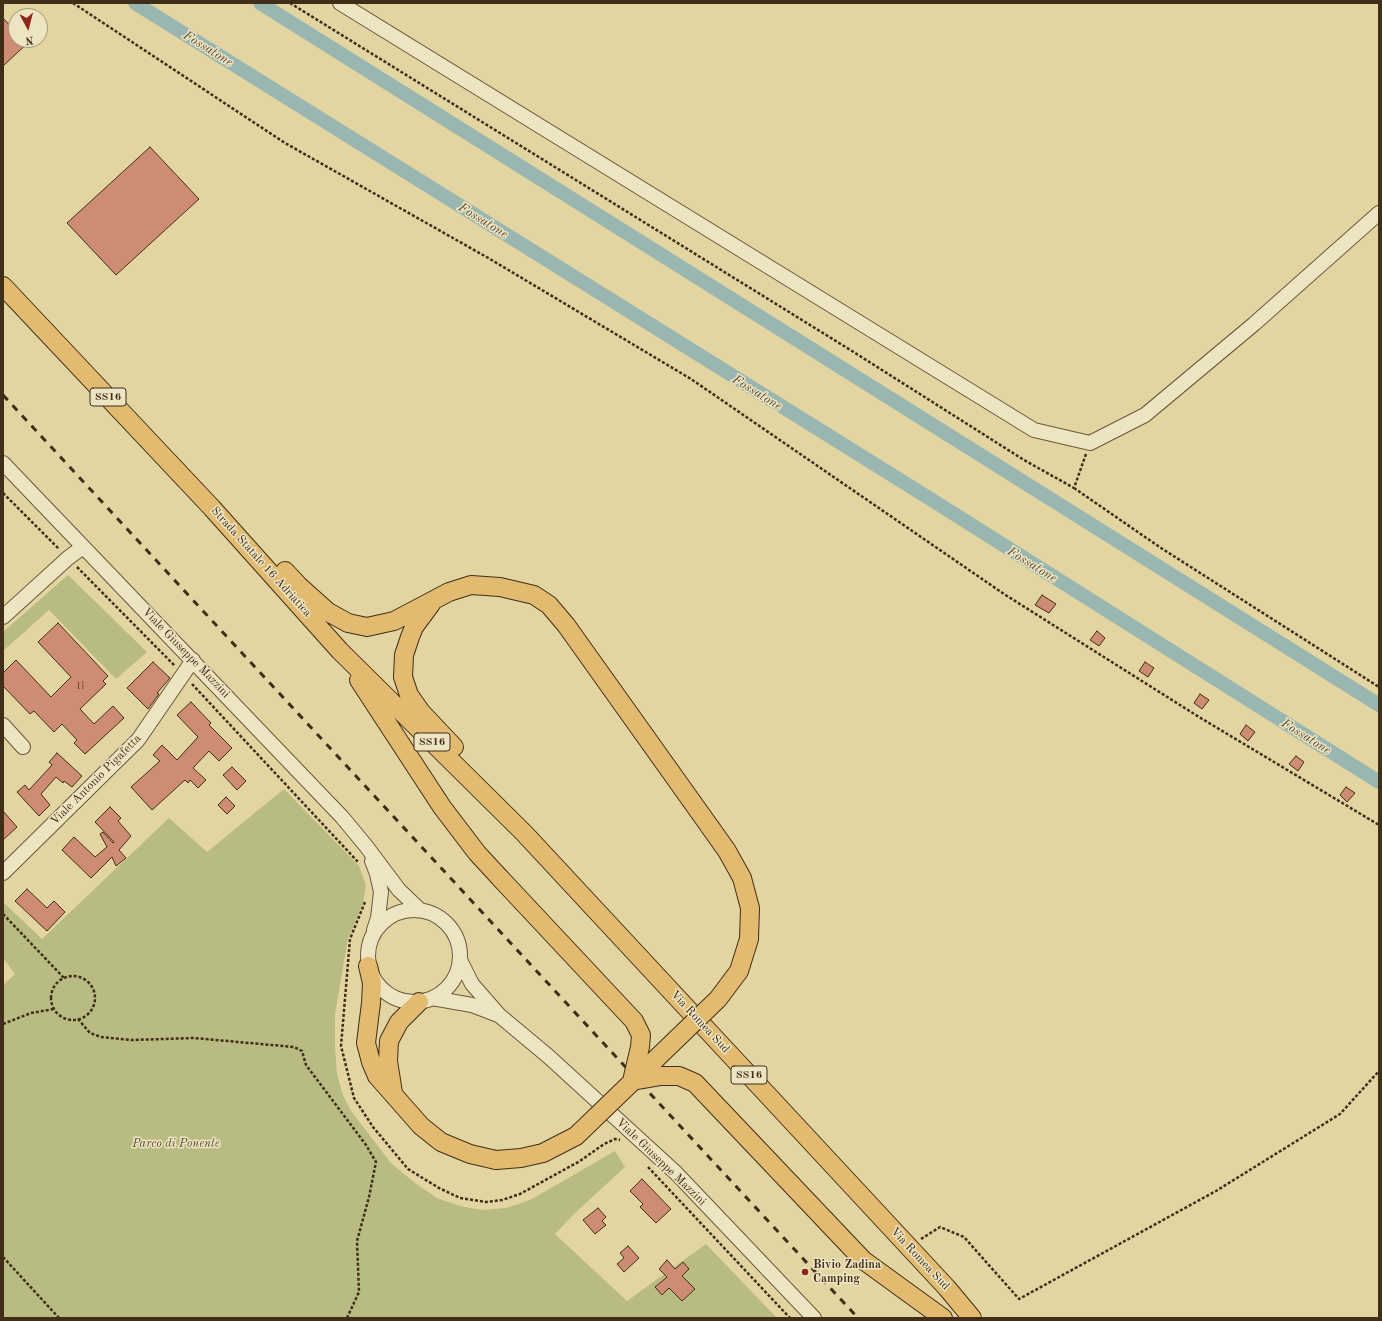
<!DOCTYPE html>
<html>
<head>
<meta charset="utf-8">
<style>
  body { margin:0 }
  #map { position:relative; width:1382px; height:1321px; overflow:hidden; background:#e3d5a1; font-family:"Old Standard TT",serif }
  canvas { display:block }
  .frame { position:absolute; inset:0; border:4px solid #402e19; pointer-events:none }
  .north { position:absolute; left:8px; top:8px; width:40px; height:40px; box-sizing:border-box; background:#ede4c2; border:1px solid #a89b7e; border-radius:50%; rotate:173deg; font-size:11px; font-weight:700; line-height:16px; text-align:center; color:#402e19 }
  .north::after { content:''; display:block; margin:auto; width:14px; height:18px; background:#8f2418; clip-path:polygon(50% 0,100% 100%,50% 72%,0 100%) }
</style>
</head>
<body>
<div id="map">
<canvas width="1382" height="1321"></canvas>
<div class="frame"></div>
<div class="north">N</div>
</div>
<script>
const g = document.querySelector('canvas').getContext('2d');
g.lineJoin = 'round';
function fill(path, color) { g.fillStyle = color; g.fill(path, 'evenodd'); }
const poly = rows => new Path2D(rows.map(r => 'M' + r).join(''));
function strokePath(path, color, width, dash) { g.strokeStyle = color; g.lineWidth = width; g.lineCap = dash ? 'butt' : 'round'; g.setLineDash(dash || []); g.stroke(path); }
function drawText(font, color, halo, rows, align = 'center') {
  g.font = font + ' "Old Standard TT",serif'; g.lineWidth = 3; g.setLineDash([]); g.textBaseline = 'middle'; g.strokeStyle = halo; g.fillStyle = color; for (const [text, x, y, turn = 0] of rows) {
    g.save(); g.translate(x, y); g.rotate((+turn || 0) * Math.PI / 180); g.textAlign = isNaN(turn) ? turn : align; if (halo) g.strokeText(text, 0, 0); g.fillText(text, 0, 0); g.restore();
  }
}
const green = poly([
  [68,575,147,652,116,679,49,610,3,651,3,632],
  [284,789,359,866,366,885,363,904,348,939,335,1014,335,1047,337,1074,342,1093,351,1111,391,1163,415,1183,437,1198,460,1206,482,1210,506,1208,530,1200,615,1151,625,1167,574,1214,555,1234,627,1301,706,1244,777,1318,3,1318,3,985,15,974,3,958,3,902,42,939,169,818,207,852]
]);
const canal = poly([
  [135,3,932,500,1379,782],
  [260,3,1379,705]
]);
const building = poly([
  [3,18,16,32,16,40,31,40,3,66,3,18],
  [150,147,199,199,116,275,67,223,150,147],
  [1042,595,1056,604,1049,613,1035,605,1042,595],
  [58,623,108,676,103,681,106,684,80,709,94,724,113,706,124,718,85,754,74,743,77,740,62,724,54,732,34,711,30,714,3,686,3,673,16,660,51,697,71,677,38,642,58,623],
  [1097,631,1105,638,1099,646,1090,640,1097,631],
  [153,662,170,678,157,693,159,694,148,709,127,688,153,662],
  [1145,662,1154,668,1148,677,1139,671,1145,662],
  [1200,694,1209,700,1202,709,1194,703,1200,694],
  [191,702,211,723,209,725,232,748,219,761,209,751,193,768,206,780,198,788,190,780,188,783,185,780,152,810,131,787,160,761,153,755,162,745,177,760,198,737,177,715,191,702],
  [1246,725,1255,732,1248,741,1240,734,1246,725],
  [57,753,82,776,72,787,64,781,63,783,56,777,41,794,50,805,39,816,17,792,25,785,29,790,52,765,49,762,57,753],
  [1296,756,1304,762,1298,771,1289,764,1296,756],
  [232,767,246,781,237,790,223,775,232,767],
  [1346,787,1355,793,1347,802,1340,795,1346,787],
  [226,797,235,806,227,814,218,805,226,797],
  [110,807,121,818,118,821,131,836,119,850,126,858,116,866,112,857,91,878,62,850,74,837,95,857,107,847,100,834,103,832,113,843,114,842,95,822,110,807],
  [3,811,17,827,3,840,3,811],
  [27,889,47,908,54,901,65,912,47,931,15,901,27,889],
  [642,1179,671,1209,656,1223,640,1207,643,1204,630,1191,642,1179],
  [598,1208,606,1217,602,1221,606,1225,595,1234,583,1220,598,1208],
  [628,1246,639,1258,624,1272,617,1264,624,1258,620,1253,628,1246],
  [667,1260,675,1269,683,1262,689,1269,682,1276,695,1289,682,1301,669,1288,662,1295,655,1287,667,1277,659,1269,667,1260]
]);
const path = poly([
  [73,3,285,143,490,259,691,379,1004,594,1199,717,1379,825],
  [290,3,852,351,1024,460,1074,488,1086,454],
  [1074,488,1161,548,1379,687],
  [3,493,59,549],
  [77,567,175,666],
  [192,684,359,863],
  [365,902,350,939,341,1046,354,1098,373,1127,408,1169,439,1188,460,1198,486,1202,502,1200,520,1194,580,1161,604,1144,615,1139,620,1140],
  [3,914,64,978],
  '51 998a22 22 0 1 1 44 0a22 22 0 1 1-44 0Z',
  [78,1019,90,1033,101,1037,132,1040,194,1038,294,1047,302,1051,306,1065,366,1145,376,1162,369,1197,357,1241,359,1292,347,1318],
  [3,1024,31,1013,54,1009],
  [648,1167,790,1318],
  [921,1239,940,1227,964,1237,1019,1299,1216,1191,1340,1114,1379,1071],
  [3,1257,59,1318]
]);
const minor = poly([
  [340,3,1034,430,1090,443,1145,415,1254,324,1379,213],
  [3,463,342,817,366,846,399,890,420,910],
  [3,617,68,558,83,547],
  [3,725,23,747],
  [372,861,377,874,381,892,378,918,374,930],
  [3,873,138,740,193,660],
  '368 956a46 46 0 1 1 92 0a46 46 0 1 1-92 0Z',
  [460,960,472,984,500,1016,548,1056,676,1173,814,1318],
  [432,998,472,1005,498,1015]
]);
const major = poly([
  [3,286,212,508,340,651,524,833,947,1288,972,1318],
  [285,571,299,586,328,612,348,623,367,627,394,621,449,592,471,585,500,587,534,595,549,605,566,625,710,827],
  [431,604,414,627,410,637,404,655,403,677,409,695,421,712,454,747],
  [359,680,442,807,477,853,501,879],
  [368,966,372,983,371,1003,366,1043,371,1062,377,1076,421,1126,441,1142,470,1154,496,1160],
  [393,1093,388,1061,389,1041,399,1022,419,1002],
  [826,1221,863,1260,943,1318]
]);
const rail = poly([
  [3,395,858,1318]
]);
const majorBridge = poly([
  [501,879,634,1021,641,1035,640,1047,632,1081],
  [632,1081,661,1076,679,1076,695,1083,826,1221],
  [496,1160,521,1158,543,1153,576,1136,718,999,739,971,749,939,750,908,742,878,727,851,710,827]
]);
const markers = [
  [805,1272,4,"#8f2418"]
];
const numberNames = [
  ["1l",80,686]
];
const shields = [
  [108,397,36],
  [432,742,36],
  [749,1075,36]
];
const shieldNames = [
  ["SS16",108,397],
  ["SS16",432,742],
  ["SS16",749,1075]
];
const streetNames = [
  ["Strada Statale 16 Adriatica",261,562,48],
  ["Viale Giuseppe Mazzini",186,653,46],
  ["Viale Antonio Pigafetta",96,780,-45],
  ["Via Romea Sud",700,1022,47],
  ["Viale Giuseppe Mazzini",661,1162,44],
  ["Via Romea Sud",920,1259,47]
];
const parkNames = [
  ["Parco di Ponente",176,1144]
];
const poiNames = [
  ["Bivio Zadina",813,1265],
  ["Camping",813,1279]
];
const waterNames = [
  ["Fossatone",208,49,32],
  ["Fossatone",483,221,32],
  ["Fossatone",757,393,32],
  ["Fossatone",1032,565,32],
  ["Fossatone",1306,737,32]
];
fill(green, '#b8bc82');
strokePath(canal, '#9ab6b0', 14);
fill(building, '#ce8d73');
strokePath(building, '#402e19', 1);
strokePath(minor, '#69583b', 16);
strokePath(major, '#402e19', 20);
strokePath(path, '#402e19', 2.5, [3, 2]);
strokePath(minor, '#ede4c2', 14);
strokePath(major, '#e2ba70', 18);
strokePath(rail, '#402e19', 3, [7, 7]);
strokePath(majorBridge, '#402e19', 20, []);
strokePath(majorBridge, '#e2ba70', 18);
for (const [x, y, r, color] of markers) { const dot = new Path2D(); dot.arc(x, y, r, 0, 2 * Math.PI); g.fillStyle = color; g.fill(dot); strokePath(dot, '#ede4c2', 1.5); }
drawText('10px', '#644630', null, numberNames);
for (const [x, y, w] of shields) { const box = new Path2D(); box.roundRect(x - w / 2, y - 9, w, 18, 3); g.fillStyle = '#ede4c2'; g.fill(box); strokePath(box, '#402e19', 1); }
drawText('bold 11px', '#402e19', null, shieldNames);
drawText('12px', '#402e19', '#ede4c2', streetNames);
drawText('italic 12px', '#584a2e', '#ede4c2', parkNames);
drawText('bold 12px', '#402e19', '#ede4c2', poiNames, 'left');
drawText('italic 13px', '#524937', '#ede4c2', waterNames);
</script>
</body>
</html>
